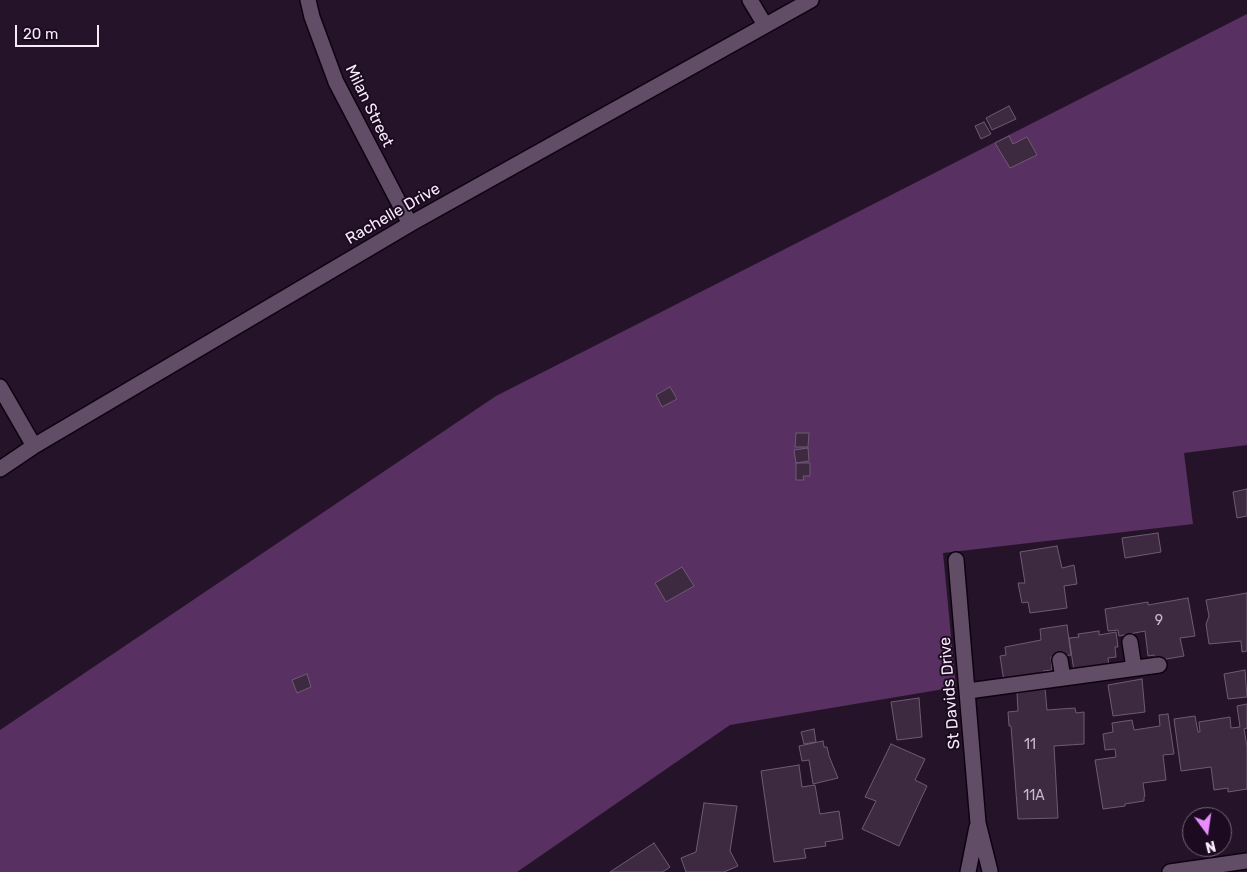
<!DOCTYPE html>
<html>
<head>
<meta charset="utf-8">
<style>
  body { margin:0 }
  #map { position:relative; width:1247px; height:872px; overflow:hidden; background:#251429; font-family:Rubik,sans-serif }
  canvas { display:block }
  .north { position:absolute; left:1182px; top:807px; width:50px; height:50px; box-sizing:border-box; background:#1c0b20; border:1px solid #746577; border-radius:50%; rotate:166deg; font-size:14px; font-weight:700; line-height:20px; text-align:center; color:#f7ebfa }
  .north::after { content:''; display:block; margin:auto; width:18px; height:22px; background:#e98dfe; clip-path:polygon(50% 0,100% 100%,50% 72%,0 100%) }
  .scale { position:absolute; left:15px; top:25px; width:84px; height:22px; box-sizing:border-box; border:2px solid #f7ebfa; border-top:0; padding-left:6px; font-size:15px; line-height:18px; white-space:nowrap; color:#f7ebfa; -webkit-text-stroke:4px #1c0b20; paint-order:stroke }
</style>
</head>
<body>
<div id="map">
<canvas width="1247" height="872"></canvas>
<div class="north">N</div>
<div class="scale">20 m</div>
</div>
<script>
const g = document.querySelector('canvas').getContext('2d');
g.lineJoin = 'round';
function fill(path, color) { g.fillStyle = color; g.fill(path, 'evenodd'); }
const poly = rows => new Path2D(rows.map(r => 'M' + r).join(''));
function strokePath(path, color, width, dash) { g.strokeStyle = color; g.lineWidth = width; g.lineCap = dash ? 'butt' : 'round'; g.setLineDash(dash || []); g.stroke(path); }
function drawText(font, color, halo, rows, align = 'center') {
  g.font = font + ' Rubik,sans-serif'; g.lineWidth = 4; g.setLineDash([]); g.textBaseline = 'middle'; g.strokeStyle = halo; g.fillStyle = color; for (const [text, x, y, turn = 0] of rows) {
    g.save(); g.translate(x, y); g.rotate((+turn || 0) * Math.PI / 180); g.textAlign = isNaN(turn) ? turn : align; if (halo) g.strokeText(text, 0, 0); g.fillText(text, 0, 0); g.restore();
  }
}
const green = poly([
  [1247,14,1247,445,1184,453,1193,524,943,553,956,687,730,725,517,872,0,872,0,730,496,396]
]);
const building = poly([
  [1009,106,1016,119,992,130,986,118,1009,106],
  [984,122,991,134,981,139,975,126,984,122],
  [1009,136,1013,144,1027,137,1037,155,1010,168,995,143,1009,136],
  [670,387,677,399,662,407,656,395,670,387],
  [796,433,809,433,808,447,795,447,796,433],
  [808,448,809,461,796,463,794,450,808,448],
  [796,463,810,463,810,476,803,476,804,480,796,480,796,463],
  [1247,489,1247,516,1237,518,1233,492,1247,489],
  [1158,533,1161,552,1125,558,1122,538,1158,533],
  [1057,546,1062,568,1074,565,1077,584,1064,586,1067,608,1030,613,1028,602,1022,603,1018,583,1025,583,1020,552,1057,546],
  [682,567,694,586,666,602,655,583,682,567],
  [1247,593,1247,651,1242,652,1241,641,1209,644,1206,624,1209,616,1206,600,1247,593],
  [1188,598,1195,636,1180,638,1184,656,1155,661,1154,655,1148,656,1145,631,1119,636,1118,630,1108,631,1105,609,1148,602,1148,605,1188,598],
  [1067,625,1071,655,1051,657,1052,670,1043,671,1044,674,1004,682,1000,656,1006,655,1005,647,1041,640,1040,629,1067,625],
  [1099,631,1099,635,1116,632,1118,647,1115,647,1116,657,1108,658,1109,666,1074,671,1069,638,1079,637,1078,634,1099,631],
  [1245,670,1247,697,1228,699,1224,674,1245,670],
  [307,674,311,687,297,693,292,680,307,674],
  [1142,679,1145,712,1113,716,1108,685,1142,679],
  [1045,688,1047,710,1075,708,1076,713,1084,712,1084,744,1054,746,1058,818,1018,819,1011,726,1009,726,1008,712,1018,711,1017,693,1045,688],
  [919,698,922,737,897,740,891,702,919,698],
  [1247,704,1247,728,1244,729,1247,747,1247,789,1228,792,1228,788,1214,790,1211,767,1181,771,1174,719,1195,716,1198,732,1200,732,1199,722,1230,717,1231,728,1240,727,1237,706,1247,704],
  [1168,714,1174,754,1163,755,1166,780,1143,783,1145,796,1144,797,1144,801,1125,804,1125,806,1103,809,1095,760,1116,757,1115,749,1105,750,1103,734,1113,732,1112,723,1132,720,1134,730,1160,726,1159,715,1168,714],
  [814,729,816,742,804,744,801,732,814,729],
  [823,741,824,747,827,747,829,756,838,778,813,784,809,760,802,761,799,746,823,741],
  [891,744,925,759,915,780,927,786,899,846,862,829,876,801,865,797,891,744],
  [799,765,802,787,815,785,820,814,839,811,843,839,825,842,826,846,804,849,806,858,774,862,761,771,799,765],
  [704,803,737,806,730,851,738,866,724,872,686,872,681,858,696,852,704,803],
  [654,843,670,867,663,872,610,872,654,843]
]);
const minor = poly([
  [308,0,312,17,336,82,410,224],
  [750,0,765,25],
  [0,387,34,446],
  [0,469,34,446,410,224,811,0],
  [956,560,978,823,990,871],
  [1130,642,1134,668],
  [1060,660,1063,678],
  [968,691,1159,665],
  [968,872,977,827],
  [1170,872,1247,861]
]);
const numberNames = [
  ["9",1159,621],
  ["11",1030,745],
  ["11A",1034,796]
];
const streetNames = [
  ["Milan Street",369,106,64],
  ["Rachelle Drive",393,214,-30],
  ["St Davids Drive",950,693,-95]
];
fill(green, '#583061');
fill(building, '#3d2a41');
strokePath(building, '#6f5a73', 1);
strokePath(minor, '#0e0211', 18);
strokePath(minor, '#614d66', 15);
drawText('14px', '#c8bbcc', null, numberNames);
drawText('16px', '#f7ebfa', '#1c0b20', streetNames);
</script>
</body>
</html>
